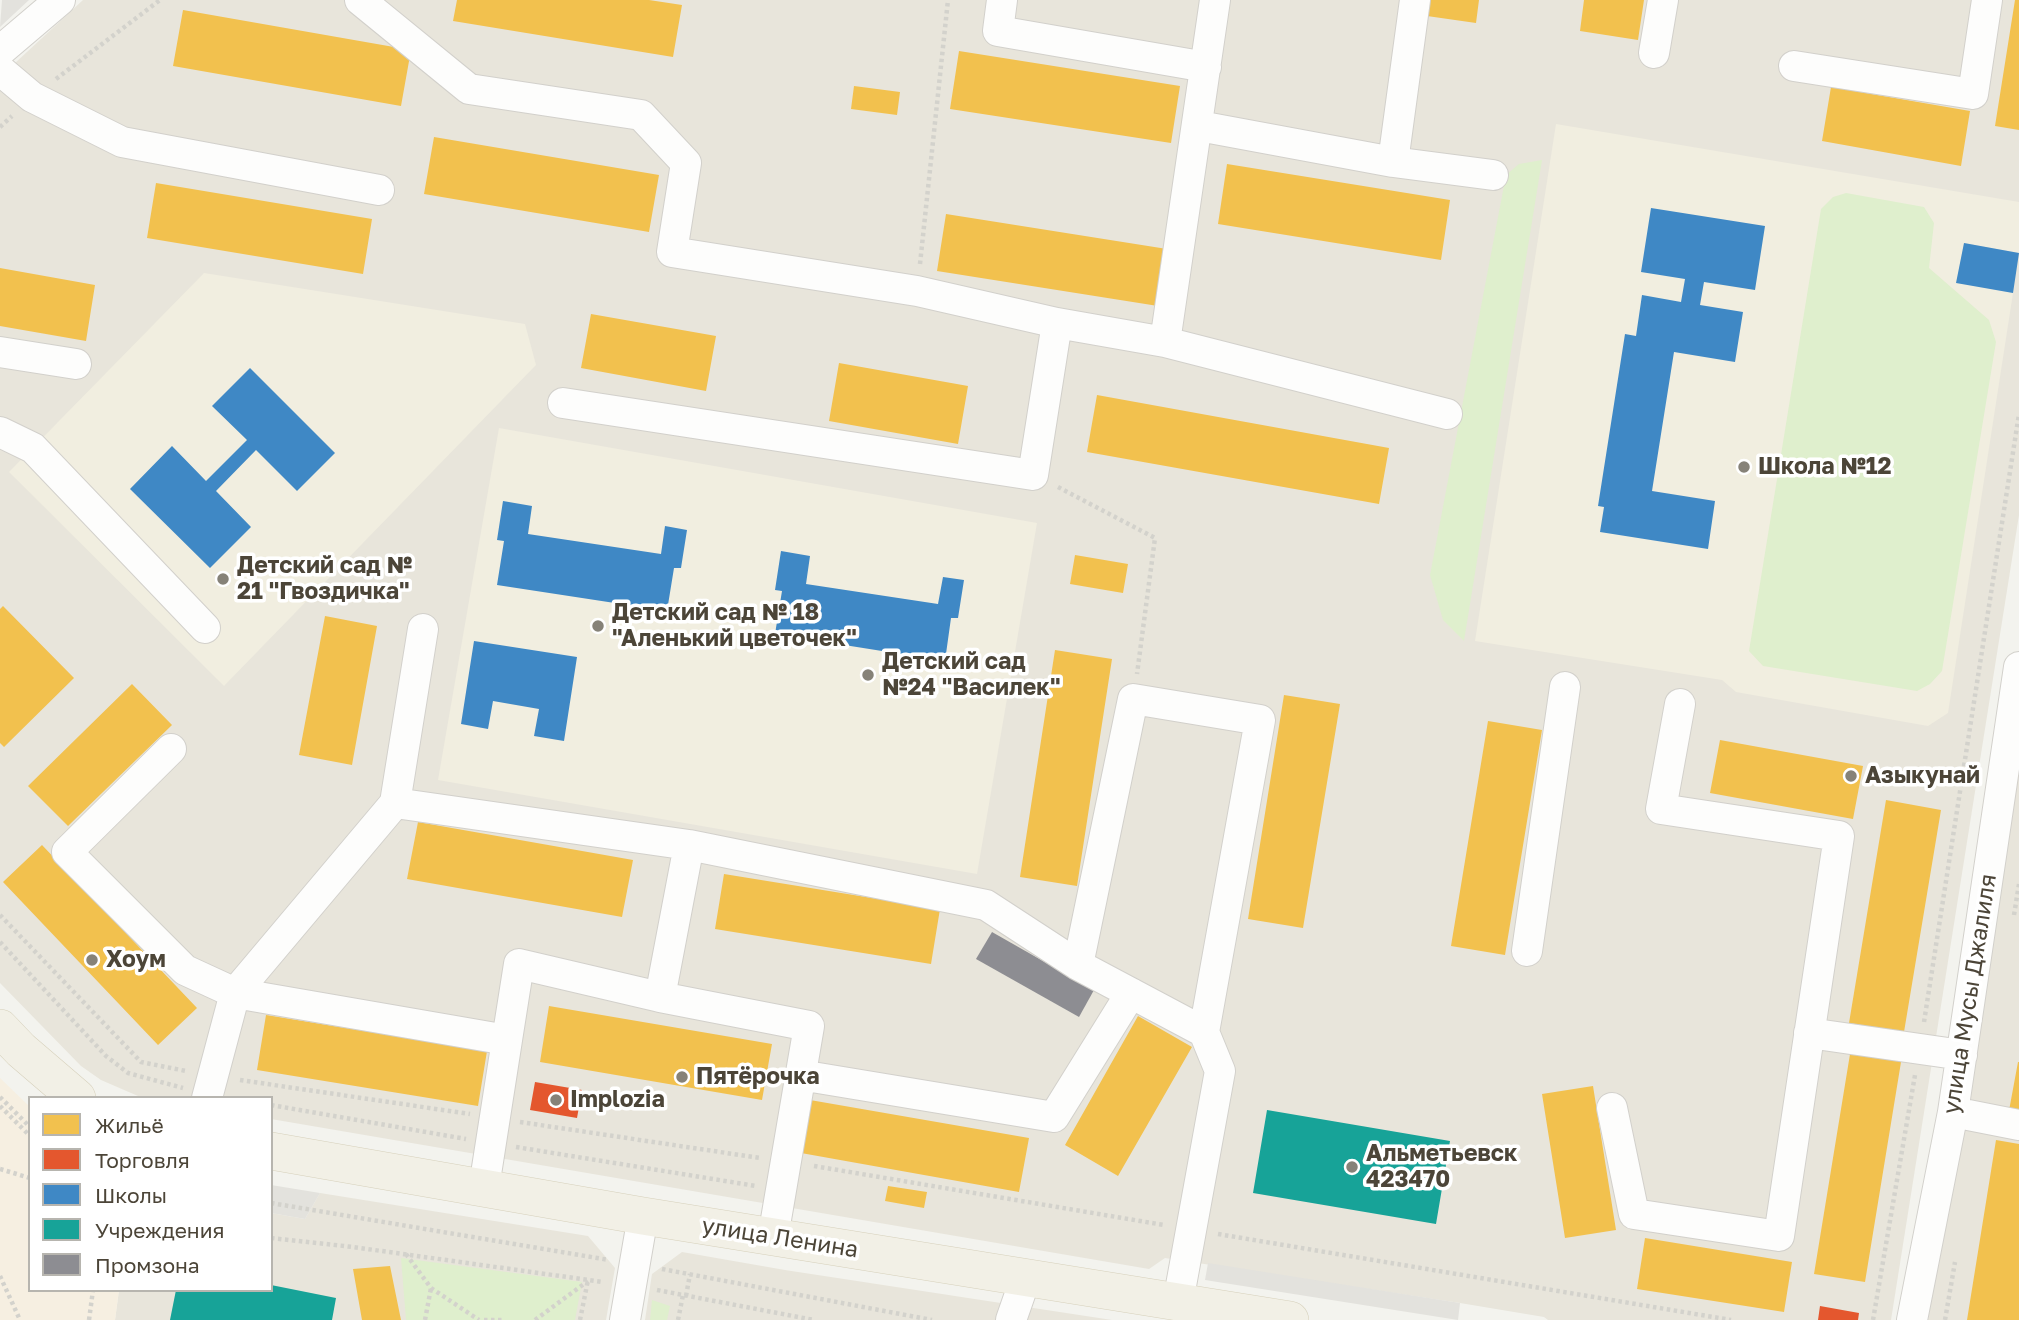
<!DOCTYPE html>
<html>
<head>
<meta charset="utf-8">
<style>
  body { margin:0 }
  #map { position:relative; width:2019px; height:1320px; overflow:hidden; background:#f3f3ee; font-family:"Golos Text",sans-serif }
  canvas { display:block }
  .legend { position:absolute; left:28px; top:1096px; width:245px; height:196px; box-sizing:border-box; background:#fff; border:2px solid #b7b5af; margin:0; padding:9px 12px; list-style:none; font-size:21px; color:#4c4538 }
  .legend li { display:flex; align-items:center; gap:14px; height:35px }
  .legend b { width:35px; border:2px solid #b7b5af }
</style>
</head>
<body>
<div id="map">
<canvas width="2019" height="1320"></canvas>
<ul class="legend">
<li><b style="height:19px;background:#f2c14e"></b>Жильё</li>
<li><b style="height:19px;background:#e4572e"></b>Торговля</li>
<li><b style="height:19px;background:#3f88c5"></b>Школы</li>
<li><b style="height:19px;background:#17a398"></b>Учреждения</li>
<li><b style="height:19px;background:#8d8d92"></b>Промзона</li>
</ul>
</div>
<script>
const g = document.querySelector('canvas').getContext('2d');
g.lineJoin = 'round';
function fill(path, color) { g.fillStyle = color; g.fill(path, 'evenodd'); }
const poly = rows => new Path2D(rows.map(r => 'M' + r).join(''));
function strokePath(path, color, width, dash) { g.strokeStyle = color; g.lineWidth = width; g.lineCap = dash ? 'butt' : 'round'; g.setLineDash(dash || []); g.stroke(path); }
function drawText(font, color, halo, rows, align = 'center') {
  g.font = font + ' "Golos Text",sans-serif'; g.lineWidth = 7; g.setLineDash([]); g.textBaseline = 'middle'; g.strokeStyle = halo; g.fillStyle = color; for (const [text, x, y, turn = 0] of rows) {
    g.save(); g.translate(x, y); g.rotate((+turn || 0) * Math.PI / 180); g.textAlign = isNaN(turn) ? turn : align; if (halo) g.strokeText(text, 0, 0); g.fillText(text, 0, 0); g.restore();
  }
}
const residential = poly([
  [83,0,2019,0,2019,515,1891,1320,1548,1320,1544,1317,1460,1303,1165,1258,1149,1269,271,1119,271,1098,138,1096,101,1080,81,1066,0,983,0,77],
  [2019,766,2019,1320,1928,1320],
  [320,1193,588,1236,615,1268,606,1320,115,1320,119,1290,271,1290,271,1213,305,1219],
  [682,1252,785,1270,1112,1320,645,1320,652,1274]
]);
const commercial = poly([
  [0,1078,30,1107,30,1290,119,1290,115,1320,0,1320]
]);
const education = poly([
  [1556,124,2019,202,2019,253,1964,243,1957,282,2013,293,1948,713,1928,726,1736,692,1722,680,1475,641],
  [204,273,525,324,536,365,224,686,9,472],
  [499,428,1037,523,977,874,438,780]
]);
const green = poly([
  [1542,160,1464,641,1443,620,1430,575,1506,175,1519,164],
  [1846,193,1924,207,1934,223,1929,268,1989,320,1996,342,1942,671,1930,684,1917,691,1763,666,1749,651,1821,209,1833,197],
  [401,1258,582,1282,575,1320,406,1320],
  [652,1300,670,1306,667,1320,650,1320]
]);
const parking = poly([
  [2,0,29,0,0,27],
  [271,1185,320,1193,305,1219,271,1213],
  [1208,1263,1460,1303,1458,1320,1205,1280]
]);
const homes = poly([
  [457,0,649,0,682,5,673,57,453,21],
  [1422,0,1479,0,1476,23,1420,15],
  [1584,0,1644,0,1638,40,1580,31],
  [2015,0,2019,0,2019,130,1995,126],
  [183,10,411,50,401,106,173,66],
  [959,51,1180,86,1171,143,950,109],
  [854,86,900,92,897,115,851,109],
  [1831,87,1970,111,1961,166,1822,141],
  [434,137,659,175,649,232,424,194],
  [1227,164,1450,200,1441,260,1218,224],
  [156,183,372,219,363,274,147,238],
  [946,214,1167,249,1158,306,937,271],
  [0,268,95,285,86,341,0,326],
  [591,314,716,336,706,391,581,368],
  [839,363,968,386,958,444,829,421],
  [1097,395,1389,448,1379,504,1087,452],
  [1075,555,1128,564,1123,593,1070,584],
  [3,606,74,678,4,747,0,743,0,609],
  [325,616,377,626,352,765,299,755],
  [1055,650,1112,659,1077,886,1020,877],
  [132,684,172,725,68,826,28,786],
  [1284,695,1340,704,1303,928,1248,919],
  [1488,721,1542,730,1505,955,1451,946],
  [1720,740,1863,766,1853,819,1710,793],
  [1886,800,1941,810,1904,1032,1849,1023],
  [418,822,633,860,622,917,407,879],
  [42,845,197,1008,158,1045,3,882],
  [724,874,940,909,931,964,715,929],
  [549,1006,772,1044,762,1100,540,1062],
  [266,1015,487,1051,478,1106,257,1070],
  [1138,1016,1192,1047,1118,1176,1065,1145],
  [1851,1048,1902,1056,1865,1282,1814,1274],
  [2018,1062,2019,1062,2019,1118,2008,1116],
  [1593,1086,1616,1230,1565,1238,1542,1094],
  [810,1100,1029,1138,1019,1192,801,1153],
  [1996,1140,2019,1144,2019,1320,1967,1320],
  [888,1186,927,1192,924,1208,885,1201],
  [1645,1238,1792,1262,1784,1312,1637,1289],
  [390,1266,401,1320,362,1320,353,1269]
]);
const shops = poly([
  [535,1082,582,1090,577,1118,530,1110],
  [1820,1306,1859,1313,1858,1320,1818,1320]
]);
const schools = poly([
  [1651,208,1765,226,1755,290,1704,282,1700,305,1743,312,1735,362,1674,352,1652,491,1715,501,1708,549,1600,532,1604,507,1598,506,1625,334,1636,336,1642,295,1681,302,1685,279,1641,272],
  [1964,243,2019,253,2013,293,1956,283],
  [250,368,335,453,297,491,256,450,216,491,251,527,210,568,130,489,172,446,206,481,247,440,212,406],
  [503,501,532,506,528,534,661,554,665,526,687,530,681,568,674,568,667,611,497,585,504,541,497,540],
  [781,551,810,556,806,584,938,604,943,577,964,580,958,618,951,618,945,661,775,634,782,591,775,590],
  [474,641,577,657,564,741,534,736,539,709,493,701,488,729,461,724]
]);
const public = poly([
  [1267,1110,1450,1141,1436,1224,1253,1193],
  [271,1285,336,1298,332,1320,170,1320,176,1290,271,1290]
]);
const industry = poly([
  [992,932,1094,990,1079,1017,976,959]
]);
const path = poly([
  [56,79,160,0],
  [0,127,12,116],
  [920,264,948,0],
  [1058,487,1155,538,1137,674],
  [0,915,141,1062,186,1071],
  [2014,915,2019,884],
  [0,942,106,1056,128,1073,183,1088],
  [1924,1022,2019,414],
  [240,1080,470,1114],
  [0,1097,30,1127],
  [271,1105,466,1139],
  [0,1106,30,1136],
  [520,1122,760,1158],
  [516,1147,756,1186],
  [814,1166,1164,1225],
  [0,1169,30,1178],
  [271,1203,609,1260],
  [1218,1234,1731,1320],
  [271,1238,353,1247,603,1282],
  [406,1254,431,1288,479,1320],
  [662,1269,932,1320],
  [0,1276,20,1320],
  [657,1290,814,1320],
  [686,1296,690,1274],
  [89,1320,93,1290],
  [425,1320,431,1288],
  [484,1320,502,1320],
  [535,1320,588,1281],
  [580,1320,588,1280],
  [678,1320,683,1295],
  [1873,1320,1915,1075],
  [1945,1320,1955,1262]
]);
const minor = poly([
  [360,0,469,89,641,115,686,163,672,252,917,291,1057,323,1165,342,1447,414],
  [1002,0,998,31,1206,67],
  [0,51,60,0],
  [1654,53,1663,0],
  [1794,66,1973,94,1987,0],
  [0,70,32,97,122,142,379,190],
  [1199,126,1393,162,1493,175],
  [1393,162,1415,0],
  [1165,342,1215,0],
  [0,352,76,364],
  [563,403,1033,475,1057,323],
  [0,432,33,448,205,628],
  [171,749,67,852,185,970,235,993,507,1040,519,964,660,997,809,1026,773,1237],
  [395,803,689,845,986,905,1078,965,1204,1032],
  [1527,951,1565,687],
  [1078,965,1133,699,1260,720,1204,1032,1220,1071,1178,1302],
  [660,997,689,845],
  [1809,1033,1962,1055],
  [800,1075,1054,1117,1131,993],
  [207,1098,235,993,395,803,423,629],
  [1612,1108,1634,1214,1779,1236,1839,836,1661,809,1680,704],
  [1953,1112,2019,1125],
  [484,1187,507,1040],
  [625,1320,643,1216],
  [1011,1320,1026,1277],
  [1912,1320,1953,1112,2019,667]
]);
const major = poly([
  [0,1028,21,1050,77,1098],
  [271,1151,643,1216,1290,1320]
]);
const markers = [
  [1744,467,7,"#868278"],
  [223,579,7,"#868278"],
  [598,626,7,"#868278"],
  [868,675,7,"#868278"],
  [1851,776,7,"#868278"],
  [92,960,7,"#868278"],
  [682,1077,7,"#868278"],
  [556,1100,7,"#868278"],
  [1352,1167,7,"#868278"]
];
const poiNames = [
  ["Школа №12",1758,467],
  ["Детский сад №",237,566],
  ["21 \"Гвоздичка\"",237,592],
  ["Детский сад № 18",612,613],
  ["\"Аленький цветочек\"",612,639],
  ["Детский сад",882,662],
  ["№24 \"Василек\"",882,688],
  ["Азыкунай",1865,776],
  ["Хоум",106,960],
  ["Пятёрочка",696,1077],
  ["Implozia",570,1100],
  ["Альметьевск",1366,1154],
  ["423470",1366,1180]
];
const streetNames = [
  ["улица Мусы Джалиля",1970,994,-81],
  ["улица Ленина",780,1238,9]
];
fill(residential, '#e8e5db');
fill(commercial, '#f6efe1');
fill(education, '#f1eee0');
fill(green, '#dfefcd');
fill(parking, '#e3e2dd');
fill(homes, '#f2c14e');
fill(shops, '#e4572e');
fill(schools, '#3f88c5');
fill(public, '#17a398');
fill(industry, '#8d8d92');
strokePath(minor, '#d2d0cb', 32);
strokePath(major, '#d6d0bb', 38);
strokePath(path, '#d3d2cc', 4.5, [3.5, 3.5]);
strokePath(minor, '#fdfdfc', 30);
strokePath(major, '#f2f0e6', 37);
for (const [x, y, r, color] of markers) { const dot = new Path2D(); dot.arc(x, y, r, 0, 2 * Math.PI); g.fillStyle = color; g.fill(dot); strokePath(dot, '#fff', 2.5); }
drawText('bold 23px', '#4c4538', '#fff', poiNames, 'left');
drawText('23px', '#4c4538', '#fff', streetNames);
</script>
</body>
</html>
